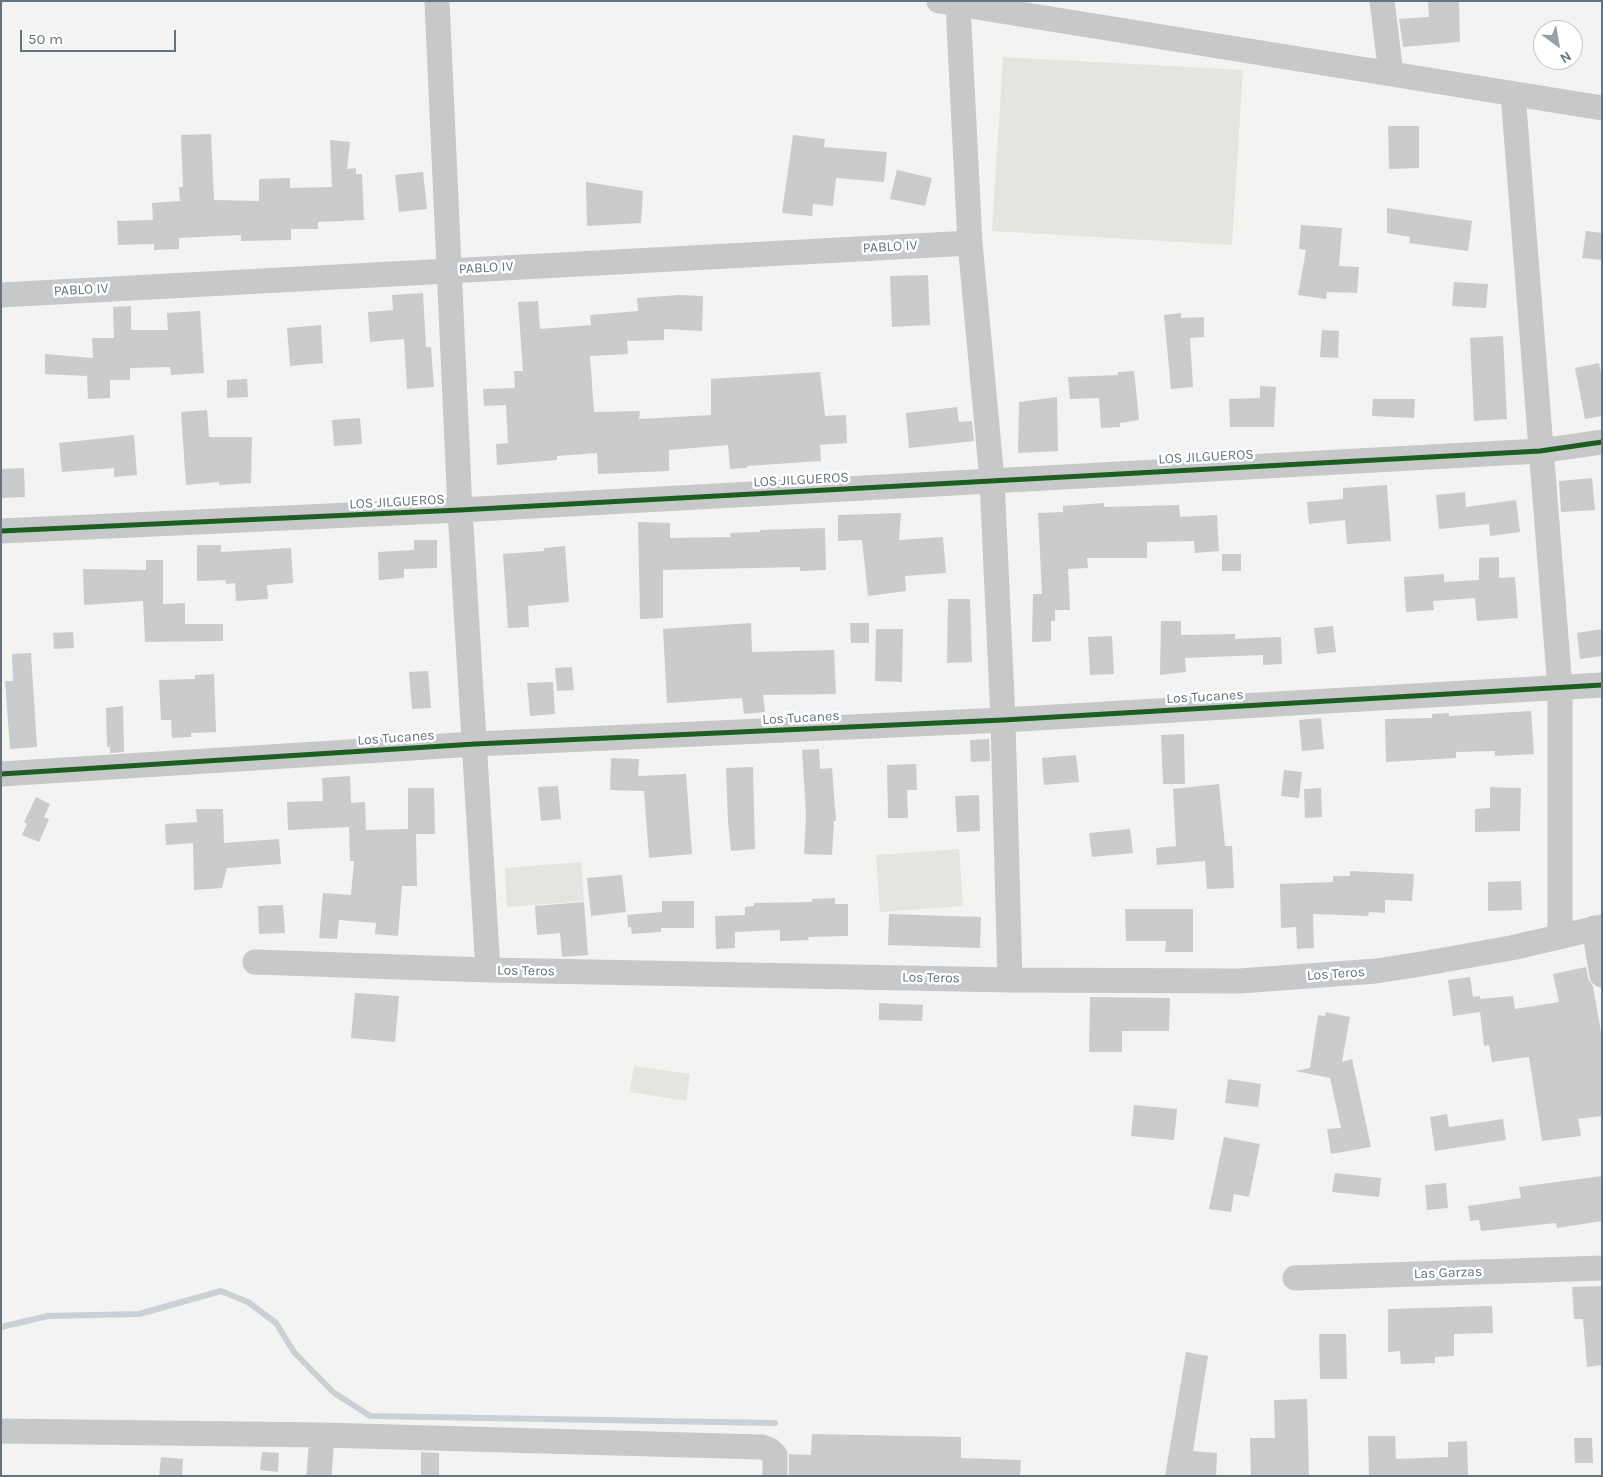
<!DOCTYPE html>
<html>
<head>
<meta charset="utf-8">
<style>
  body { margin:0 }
  #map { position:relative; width:1603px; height:1477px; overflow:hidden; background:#f3f3f2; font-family:Karla,sans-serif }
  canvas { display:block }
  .frame { position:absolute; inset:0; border:2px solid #66737f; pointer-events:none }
  .north { position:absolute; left:1533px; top:20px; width:50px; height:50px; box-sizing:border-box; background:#fff; border:1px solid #c2c7cc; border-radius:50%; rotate:148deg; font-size:14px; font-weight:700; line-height:20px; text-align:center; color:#66737f }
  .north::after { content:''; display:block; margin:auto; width:18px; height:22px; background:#97a0a7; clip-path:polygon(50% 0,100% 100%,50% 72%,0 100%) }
  .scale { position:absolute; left:20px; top:30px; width:156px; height:22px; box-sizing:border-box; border:2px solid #66737f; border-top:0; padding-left:6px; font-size:15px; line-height:18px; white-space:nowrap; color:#66737f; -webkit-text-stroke:4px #fff; paint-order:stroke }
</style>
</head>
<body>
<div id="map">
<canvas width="1603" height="1477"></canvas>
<div class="frame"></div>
<div class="north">N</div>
<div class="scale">50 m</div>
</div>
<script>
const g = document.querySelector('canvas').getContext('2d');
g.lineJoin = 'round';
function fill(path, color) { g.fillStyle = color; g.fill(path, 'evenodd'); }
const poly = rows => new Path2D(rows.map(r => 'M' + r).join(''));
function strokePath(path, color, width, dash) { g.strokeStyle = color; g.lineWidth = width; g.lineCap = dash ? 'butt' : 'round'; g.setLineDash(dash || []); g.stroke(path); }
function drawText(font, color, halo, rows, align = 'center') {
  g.font = font + ' Karla,sans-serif'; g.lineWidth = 5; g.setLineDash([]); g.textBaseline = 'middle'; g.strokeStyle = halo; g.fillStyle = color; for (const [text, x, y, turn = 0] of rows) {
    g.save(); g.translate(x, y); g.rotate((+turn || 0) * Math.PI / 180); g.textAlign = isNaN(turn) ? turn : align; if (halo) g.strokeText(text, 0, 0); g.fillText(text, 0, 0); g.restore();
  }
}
const green = poly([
  [1003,57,1243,70,1232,245,992,231],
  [959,849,963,906,880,912,876,855],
  [581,862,584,901,507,907,505,868],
  [634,1066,690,1074,686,1101,630,1092]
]);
const stream = poly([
  [1,1327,48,1316,139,1314,221,1291,248,1302,276,1323,294,1352,333,1392,370,1416,775,1423]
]);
const building = poly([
  [1428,1,1459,1,1460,42,1403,47,1399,19,1429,17],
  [1388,126,1419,126,1419,168,1389,169],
  [211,134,214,200,259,201,259,179,290,178,290,188,332,187,330,140,350,142,347,169,356,168,356,174,362,174,364,220,318,222,318,229,291,229,291,240,241,241,241,235,179,238,179,249,154,250,154,244,118,245,117,221,153,220,152,203,180,201,179,187,183,187,181,135],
  [793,135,825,139,824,147,887,152,884,182,836,178,833,206,813,204,812,216,782,213],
  [897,170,932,178,925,206,890,199],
  [423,172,427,209,399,212,395,175],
  [586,182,643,191,641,223,587,226],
  [1387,208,1472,221,1468,251,1409,243,1410,237,1387,233],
  [1301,225,1342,228,1339,266,1359,267,1357,293,1327,292,1326,299,1298,295,1306,250,1299,249],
  [1586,231,1602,233,1601,260,1582,258],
  [928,275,930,325,892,327,890,276],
  [1454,282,1488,284,1486,308,1452,306],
  [423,293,426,347,431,347,434,387,407,389,404,339,370,342,368,312,393,310,392,295],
  [679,295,703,296,702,331,664,329,664,340,627,341,628,354,590,356,594,412,640,411,639,419,711,415,711,379,820,372,825,416,846,415,847,443,820,445,821,461,747,466,747,468,730,469,728,445,669,450,669,471,598,474,597,453,557,456,557,460,497,465,496,444,508,443,506,405,484,406,483,389,515,388,514,371,523,371,518,302,538,301,540,329,591,325,590,315,638,311,637,298],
  [131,306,131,330,168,330,167,313,200,311,204,373,171,375,170,367,130,368,130,380,110,380,110,398,88,399,87,376,45,374,45,354,93,358,92,338,114,338,113,307],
  [1181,313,1181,318,1204,317,1204,337,1190,338,1193,387,1171,389,1164,315],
  [321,325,323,363,290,366,287,328],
  [1322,330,1339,331,1338,358,1320,357],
  [1503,336,1507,419,1474,421,1470,338],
  [1599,363,1602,377,1602,416,1585,419,1575,368],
  [1134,371,1139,420,1120,423,1120,427,1101,428,1099,398,1070,399,1068,377,1118,375,1118,372],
  [247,379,248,397,227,398,227,380],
  [1260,386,1276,387,1274,427,1230,427,1229,399,1260,398],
  [1057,397,1058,451,1018,453,1019,402],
  [1373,399,1415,399,1414,418,1372,416],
  [957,407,959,422,972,421,974,441,909,448,906,413],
  [207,410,209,437,252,437,251,483,219,485,219,482,186,485,181,412],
  [360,418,362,444,334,446,332,420],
  [134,435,137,475,114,477,114,468,62,472,59,443],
  [24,468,25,497,1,498,1,469],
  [1592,478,1595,510,1561,512,1559,481],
  [1387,485,1391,541,1347,544,1345,520,1309,524,1307,502,1343,499,1343,488],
  [1465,492,1466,507,1516,500,1520,532,1490,536,1489,524,1439,529,1436,495],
  [1104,503,1104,507,1179,505,1180,517,1217,515,1219,551,1195,553,1194,541,1147,542,1147,558,1087,558,1088,568,1068,569,1070,610,1055,610,1055,621,1051,621,1051,641,1032,642,1033,594,1042,594,1038,513,1063,512,1063,506],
  [901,513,899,540,943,537,946,573,905,576,906,591,868,596,862,540,838,541,838,515],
  [638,522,670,523,670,538,731,537,730,533,760,532,760,530,825,528,826,570,800,571,800,567,663,570,663,618,640,619],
  [414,540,437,540,437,568,404,569,404,578,379,580,378,552,414,550],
  [197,545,221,545,221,552,291,548,293,583,267,585,268,599,236,601,235,583,226,584,225,580,197,581],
  [565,546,569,602,528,606,529,627,508,628,503,554,544,551,544,548],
  [1222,554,1241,554,1241,571,1222,571],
  [1499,557,1499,578,1515,577,1518,618,1477,621,1475,598,1433,601,1434,610,1406,612,1404,577,1444,574,1444,582,1479,580,1479,558],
  [146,560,163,560,163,604,185,603,185,624,223,624,223,641,145,642,143,601,84,605,83,569,146,570],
  [948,599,970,599,972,662,947,663],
  [1161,621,1181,621,1181,635,1185,635,1235,634,1235,639,1281,637,1282,664,1263,665,1263,655,1185,658,1186,672,1160,675],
  [751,623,752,652,834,650,836,694,763,695,765,712,744,714,742,698,667,703,663,629],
  [850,623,869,623,869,643,851,643],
  [1333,626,1336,652,1317,654,1314,628],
  [876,629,903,629,902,682,875,681],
  [1602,629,1602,656,1580,659,1577,633],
  [73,632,74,648,54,649,53,633],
  [1112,636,1114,674,1090,675,1088,637],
  [31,653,37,747,10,749,5,681,13,681,12,654],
  [572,667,574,690,557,691,555,668],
  [428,671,431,708,412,709,409,672],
  [214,674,216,732,191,733,191,737,172,738,171,720,161,720,159,680,195,679,195,675],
  [553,682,555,714,530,716,527,683],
  [123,706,124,752,110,753,110,747,107,747,106,708],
  [1531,711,1534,754,1495,756,1495,751,1456,752,1456,758,1386,762,1385,719,1432,718,1432,714,1449,713,1449,716],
  [1321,718,1324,749,1302,751,1299,720],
  [1184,734,1185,784,1163,784,1161,735],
  [989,739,990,761,971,762,970,740],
  [819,749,820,769,832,768,836,821,834,821,832,855,804,854,806,815,802,750],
  [1076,755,1079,782,1044,785,1042,758],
  [611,758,639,759,638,776,686,774,692,854,649,858,644,791,610,790],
  [916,764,917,790,907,790,908,818,888,818,887,765],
  [753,767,755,849,731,851,728,822,726,768],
  [1284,770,1302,772,1299,798,1281,796],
  [350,776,351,803,365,802,366,830,408,829,408,788,434,788,435,834,416,834,417,886,402,886,398,936,375,934,376,923,339,920,337,939,319,938,323,893,351,895,354,861,350,861,349,827,288,830,287,802,323,801,322,778],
  [1219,784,1225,846,1232,846,1234,888,1207,889,1205,861,1157,865,1156,848,1176,846,1173,789],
  [558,786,561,819,541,821,538,787],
  [1490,787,1521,788,1520,831,1475,832,1475,809,1490,808],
  [1321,788,1322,817,1305,818,1304,789],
  [979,795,980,831,957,832,955,796],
  [36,797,50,804,44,817,49,819,39,842,22,835,27,824,24,822],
  [196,809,223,809,224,843,279,839,281,864,227,868,222,888,194,890,193,843,166,845,165,824,197,822],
  [1130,829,1133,853,1092,857,1089,833],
  [1350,871,1414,874,1412,901,1385,900,1385,913,1369,912,1368,916,1313,914,1314,948,1297,949,1296,927,1281,928,1280,884,1333,882,1333,876,1350,876],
  [622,875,626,912,591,916,587,878],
  [1521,881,1522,910,1488,911,1488,882],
  [835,898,835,904,848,904,848,936,808,937,809,940,780,941,780,930,735,932,735,948,716,949,715,916,745,915,745,907,754,906,754,903,812,902,812,899],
  [662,901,694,901,694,928,661,928,661,932,632,934,631,927,628,927,627,915,662,912],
  [584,902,588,955,562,957,560,933,537,935,535,906],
  [283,905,285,933,259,934,258,906],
  [1125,909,1193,909,1193,952,1165,952,1166,941,1126,941],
  [889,914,981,917,980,948,888,945],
  [1586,967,1588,978,1593,986,1602,1038,1602,1116,1578,1119,1581,1136,1542,1141,1529,1057,1492,1062,1489,1045,1484,1046,1480,1012,1453,1016,1448,980,1470,977,1473,997,1480,996,1480,999,1513,996,1515,1009,1559,1002,1553,974],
  [355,993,399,996,395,1042,351,1038],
  [1090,997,1170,998,1169,1031,1122,1031,1122,1052,1089,1052],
  [879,1003,923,1005,922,1021,879,1020],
  [1326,1012,1350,1017,1342,1062,1352,1059,1371,1147,1331,1154,1327,1129,1341,1128,1330,1078,1295,1071,1310,1068,1318,1015,1325,1016],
  [1228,1079,1261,1084,1258,1107,1225,1103],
  [1134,1105,1177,1109,1174,1140,1131,1136],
  [1447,1114,1449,1127,1503,1119,1506,1140,1435,1151,1430,1117],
  [1224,1137,1260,1144,1249,1197,1234,1194,1231,1212,1209,1209],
  [1335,1173,1381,1178,1379,1197,1332,1192],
  [1602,1176,1602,1221,1557,1228,1556,1223,1481,1231,1479,1220,1470,1221,1468,1206,1521,1198,1519,1187],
  [1446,1183,1448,1208,1427,1210,1425,1185],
  [1602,1286,1602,1365,1587,1367,1583,1319,1574,1319,1572,1287],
  [1492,1306,1493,1333,1454,1334,1454,1356,1435,1357,1435,1363,1401,1364,1400,1351,1388,1352,1388,1309],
  [1319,1334,1346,1334,1347,1379,1320,1379],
  [1186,1352,1208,1356,1193,1451,1217,1453,1216,1476,1165,1476],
  [1307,1399,1309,1476,1251,1476,1250,1438,1275,1438,1274,1400],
  [812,1434,961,1437,961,1458,1021,1460,1020,1476,789,1476,789,1454,811,1455],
  [1368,1436,1395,1436,1396,1459,1448,1457,1448,1442,1467,1441,1468,1476,1369,1476],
  [1574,1438,1592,1438,1593,1463,1575,1463],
  [262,1452,279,1453,278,1472,260,1470],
  [421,1452,439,1453,439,1476,421,1476],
  [161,1457,183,1459,182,1476,159,1476]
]);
const minor = poly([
  [437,1,460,510,488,970],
  [939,1,1602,108],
  [1382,1,1391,74],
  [958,5,970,243,992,480,1003,720,1010,980],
  [1513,94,1560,688,1560,937],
  [1,295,970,243],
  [1,531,460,510,1540,451,1602,442],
  [1,774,475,744,1003,720,1602,685],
  [1594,928,1602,975],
  [255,962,488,970,1010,980,1240,981,1376,971,1421,964,1511,948,1602,927],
  [1295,1278,1602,1268],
  [1,1431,322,1435,762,1447,770,1450,775,1455,775,1476],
  [319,1476,322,1435]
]);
const cycleway = poly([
  [1,531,460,510,1540,451,1602,442],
  [1,774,475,744,1003,720,1602,685]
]);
const streetNames = [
  ["PABLO IV",890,247,-3],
  ["PABLO IV",486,268,-3],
  ["PABLO IV",81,290,-3],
  ["LOS JILGUEROS",1206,457,-3],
  ["LOS JILGUEROS",801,480,-3],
  ["LOS JILGUEROS",397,502,-3],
  ["Los Tucanes",1205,697,-3],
  ["Los Tucanes",801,718,-3],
  ["Los Tucanes",396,738,-4],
  ["Los Teros",526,971,1],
  ["Los Teros",1336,974,-4],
  ["Los Teros",931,978,1],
  ["Las Garzas",1448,1273,-2]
];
fill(green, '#e2e5e0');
strokePath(stream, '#cad0d3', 6);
fill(building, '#cacbcc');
strokePath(minor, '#c7c8c9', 25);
strokePath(cycleway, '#1b5e20', 5);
drawText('14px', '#66737f', '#fff', streetNames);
</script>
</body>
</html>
